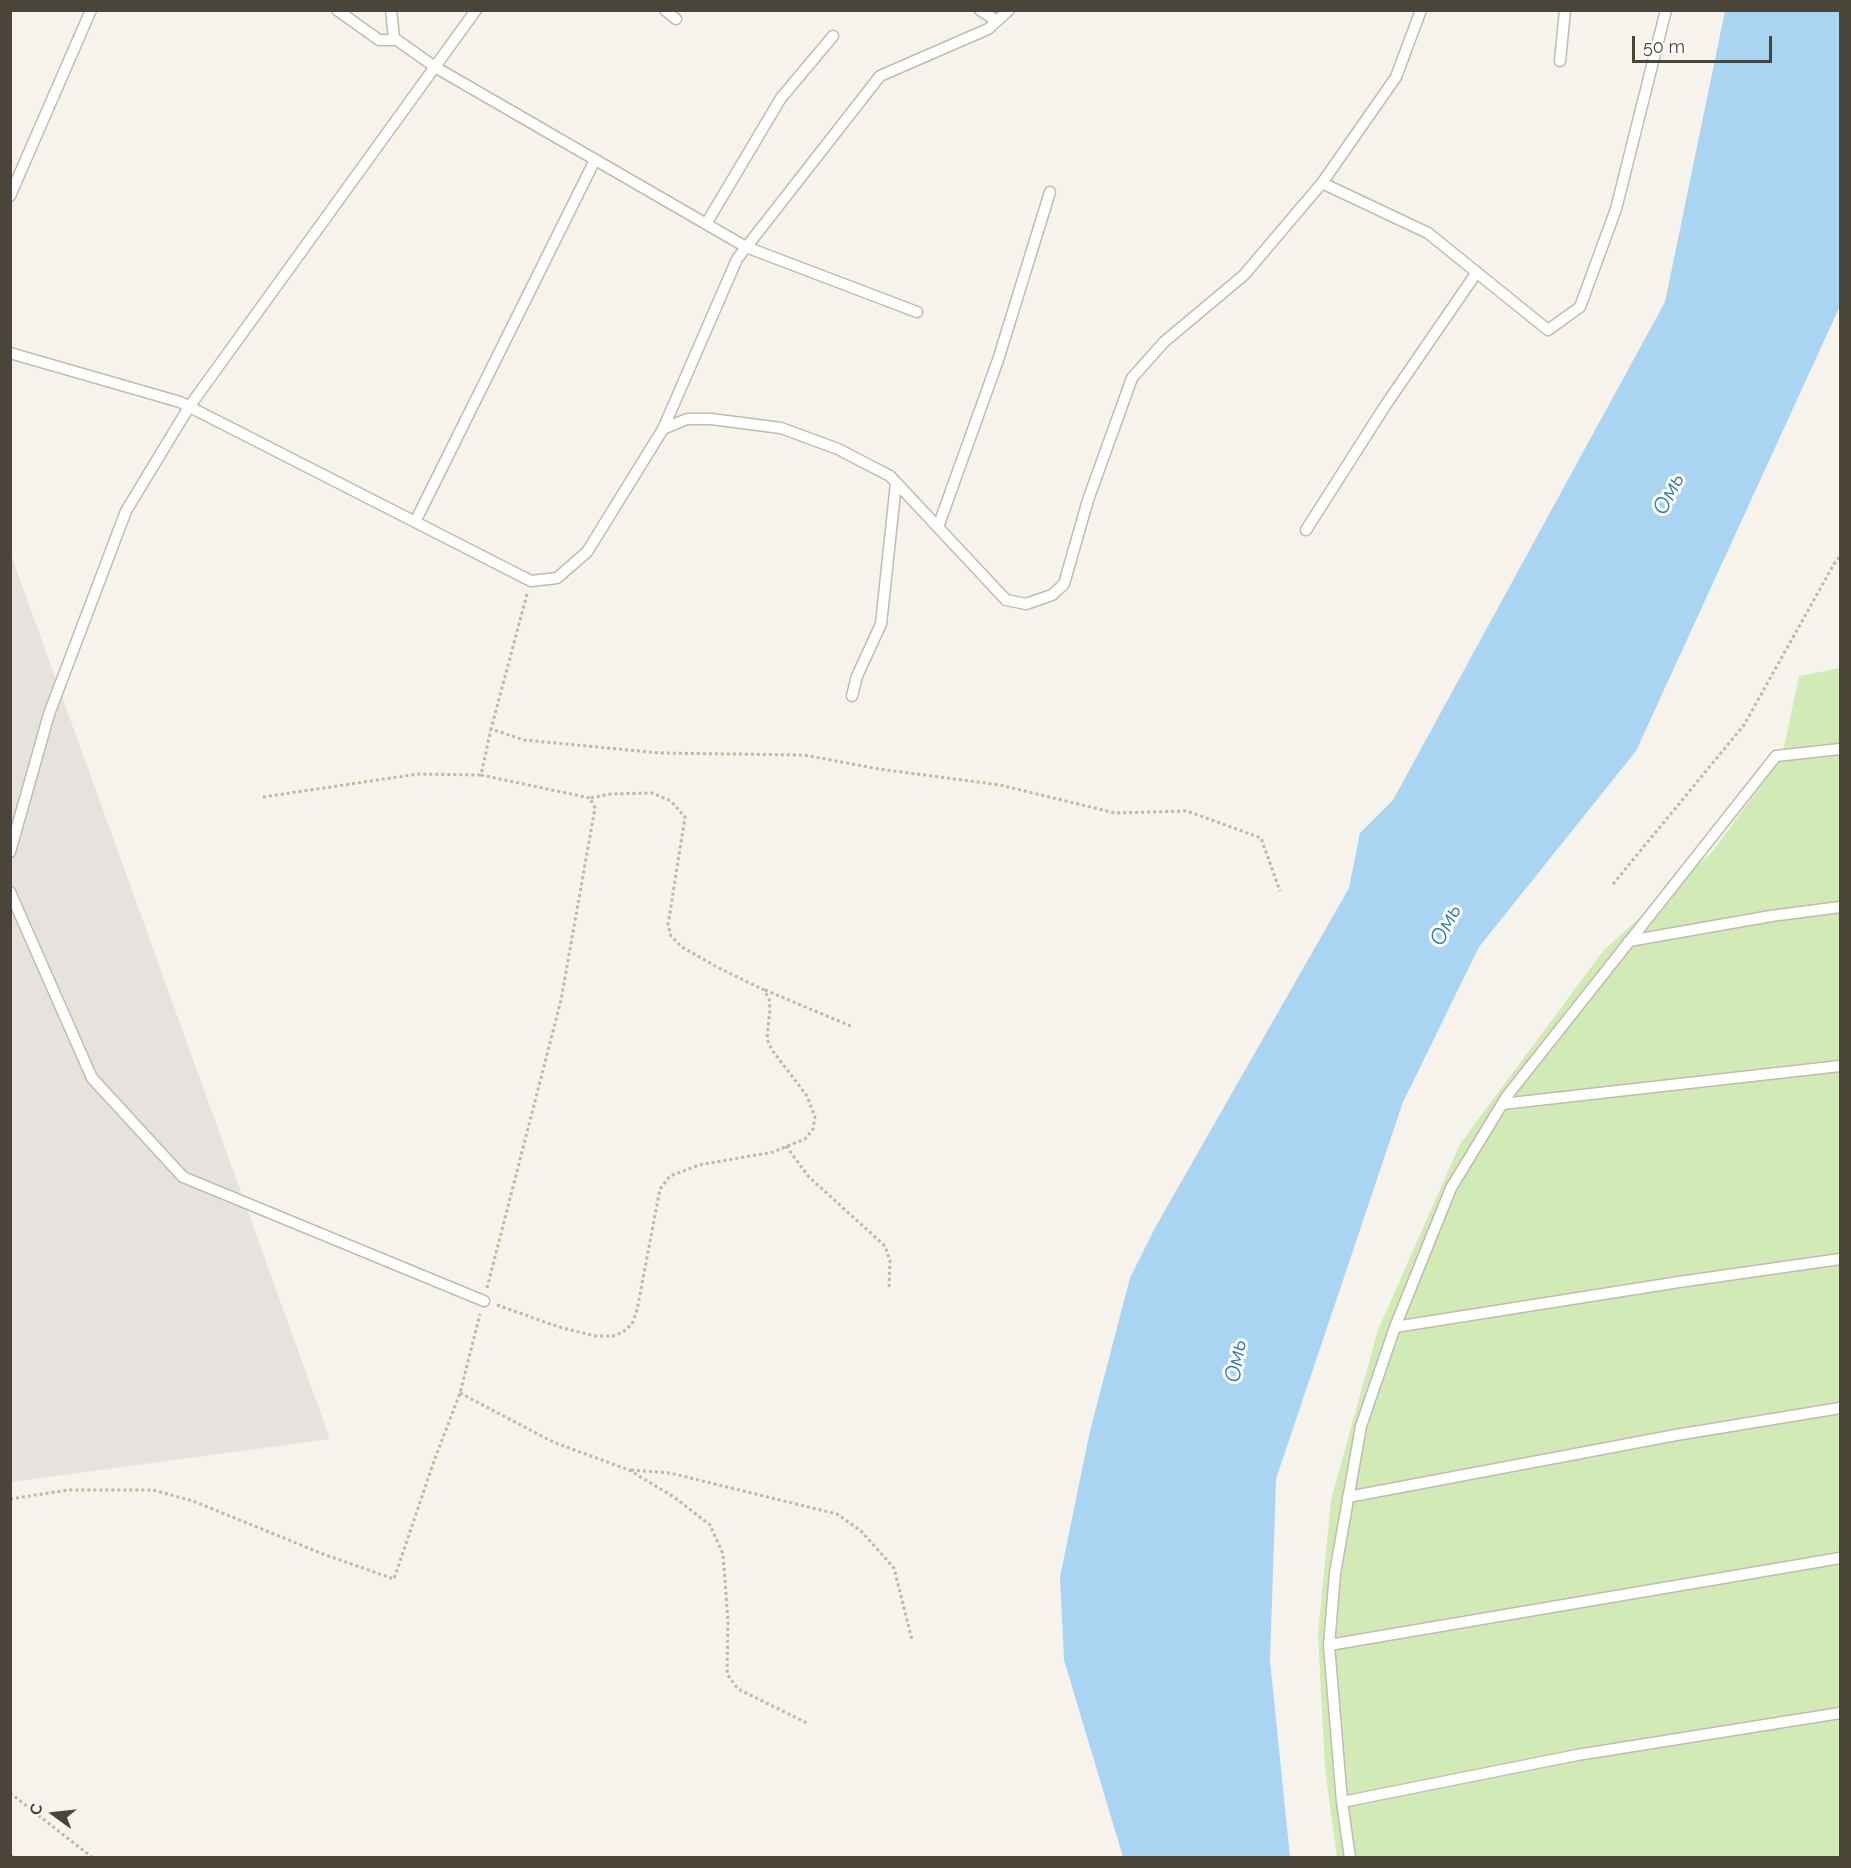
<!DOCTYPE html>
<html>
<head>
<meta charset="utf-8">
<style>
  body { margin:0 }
  #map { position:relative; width:1851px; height:1868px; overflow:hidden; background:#f6f3ec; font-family:Raleway,sans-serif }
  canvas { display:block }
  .frame { position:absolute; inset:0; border:12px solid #4b4439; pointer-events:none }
  .north { position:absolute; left:24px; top:1784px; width:60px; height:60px; -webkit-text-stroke:4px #fff; paint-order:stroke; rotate:285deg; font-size:16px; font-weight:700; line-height:24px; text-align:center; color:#4b4439 }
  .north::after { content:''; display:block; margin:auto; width:21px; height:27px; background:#4b4439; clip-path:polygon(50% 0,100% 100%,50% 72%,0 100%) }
  .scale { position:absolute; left:1632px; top:36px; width:140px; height:27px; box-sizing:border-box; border:3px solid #4b4439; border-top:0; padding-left:8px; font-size:18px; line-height:21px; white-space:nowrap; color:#4b4439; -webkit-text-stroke:4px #fff; paint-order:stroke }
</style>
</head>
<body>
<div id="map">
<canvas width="1851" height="1868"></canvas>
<div class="frame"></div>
<div class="north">С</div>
<div class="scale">50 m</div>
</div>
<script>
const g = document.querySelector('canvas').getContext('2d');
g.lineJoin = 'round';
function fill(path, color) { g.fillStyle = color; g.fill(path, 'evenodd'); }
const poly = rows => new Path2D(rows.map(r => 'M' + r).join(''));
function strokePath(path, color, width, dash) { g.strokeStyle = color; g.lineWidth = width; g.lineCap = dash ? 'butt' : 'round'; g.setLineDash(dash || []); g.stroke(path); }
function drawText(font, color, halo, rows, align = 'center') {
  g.font = font + ' Raleway,sans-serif'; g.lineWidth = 6; g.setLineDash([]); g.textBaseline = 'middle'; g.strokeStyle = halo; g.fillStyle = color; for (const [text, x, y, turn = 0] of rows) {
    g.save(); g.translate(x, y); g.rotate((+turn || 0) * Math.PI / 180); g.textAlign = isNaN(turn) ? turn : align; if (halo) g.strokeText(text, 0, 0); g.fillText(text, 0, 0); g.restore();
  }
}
const industrial = poly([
  [11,555,330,1439,11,1482]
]);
const green = poly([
  [1840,668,1840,1857,1337,1858,1325,1769,1318,1634,1331,1500,1378,1330,1460,1144,1603,951,1712,852,1782,757,1799,676]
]);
const water = poly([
  [1725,11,1840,11,1840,306,1636,751,1479,947,1403,1102,1276,1479,1270,1661,1290,1857,1123,1857,1064,1660,1060,1577,1090,1431,1130,1278,1156,1226,1349,888,1360,833,1393,800,1665,302]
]);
const path = poly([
  [527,594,491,729,524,740,660,753,804,755,879,769,1000,785,1115,813,1187,811,1261,838,1280,891],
  [263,797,418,774,481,775],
  [1613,884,1744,725,1834,564,1840,556],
  [765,990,853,1027],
  [786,1146,809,1177,885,1246,890,1261,889,1288],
  [487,1288,561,1000,595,808,590,798,481,775,491,729],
  [497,1305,559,1327,595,1336,613,1336,623,1332,632,1324,637,1310,660,1189,670,1176,699,1165,773,1152,805,1139,813,1129,815,1117,807,1096,772,1050,767,1039,770,1009,769,999,764,990,717,967,682,947,671,936,668,925,685,817,671,801,652,793,611,794,590,798],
  [460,1393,553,1442,629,1470,674,1497,710,1525,723,1554,728,1621,727,1674,738,1689,809,1724],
  [631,1470,670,1473,837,1514,861,1531,894,1568,912,1640],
  [10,1499,68,1490,153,1490,193,1501,323,1554,394,1579,434,1461,460,1393,480,1314],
  [10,1793,93,1858],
  [10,1856,19,1858]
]);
const service = poly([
  [337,10,379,40,397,40],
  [391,10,394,38,435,67,746,247,917,312],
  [665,10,676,19],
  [980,10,997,21],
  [1560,61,1565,10],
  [1322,183,1396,77,1421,10],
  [10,196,91,10],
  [706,224,781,98,833,36],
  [10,353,180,402,531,581,557,578,587,552,663,429,687,419,711,419,781,428,838,449,890,476,1006,600,1026,604,1052,595,1064,584,1088,500,1132,378,1164,342,1244,275,1322,183,1428,233,1548,330,1580,307,1616,209,1666,10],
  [663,429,737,259,880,76,988,29,1009,10],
  [415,522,595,160],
  [938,527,998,360,1050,192],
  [1306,530,1385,406,1477,272],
  [852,696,857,676,881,624,896,483],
  [10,852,49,714,126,511,189,407,476,10],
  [10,892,92,1078,183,1177,484,1301],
  [1629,941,1771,916,1840,907],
  [1502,1104,1840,1066],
  [1395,1327,1679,1282,1840,1259],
  [1348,1497,1676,1435,1840,1408],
  [1329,1645,1840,1558],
  [1342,1802,1577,1755,1840,1713],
  [1350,1858,1342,1802,1329,1645,1335,1573,1361,1426,1395,1327,1451,1188,1507,1096,1776,756,1840,749]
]);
const waterNames = [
  ["Омь",1669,494,-63],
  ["Омь",1446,925,-63],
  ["Омь",1236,1361,-81]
];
fill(industrial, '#e6e2dd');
fill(green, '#d2eab5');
fill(water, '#a9d4f2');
strokePath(service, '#c2bbae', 13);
strokePath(path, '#c4b79f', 3, [3, 3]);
strokePath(service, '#fff', 10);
drawText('italic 22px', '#2e7ab2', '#fff', waterNames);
</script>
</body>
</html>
